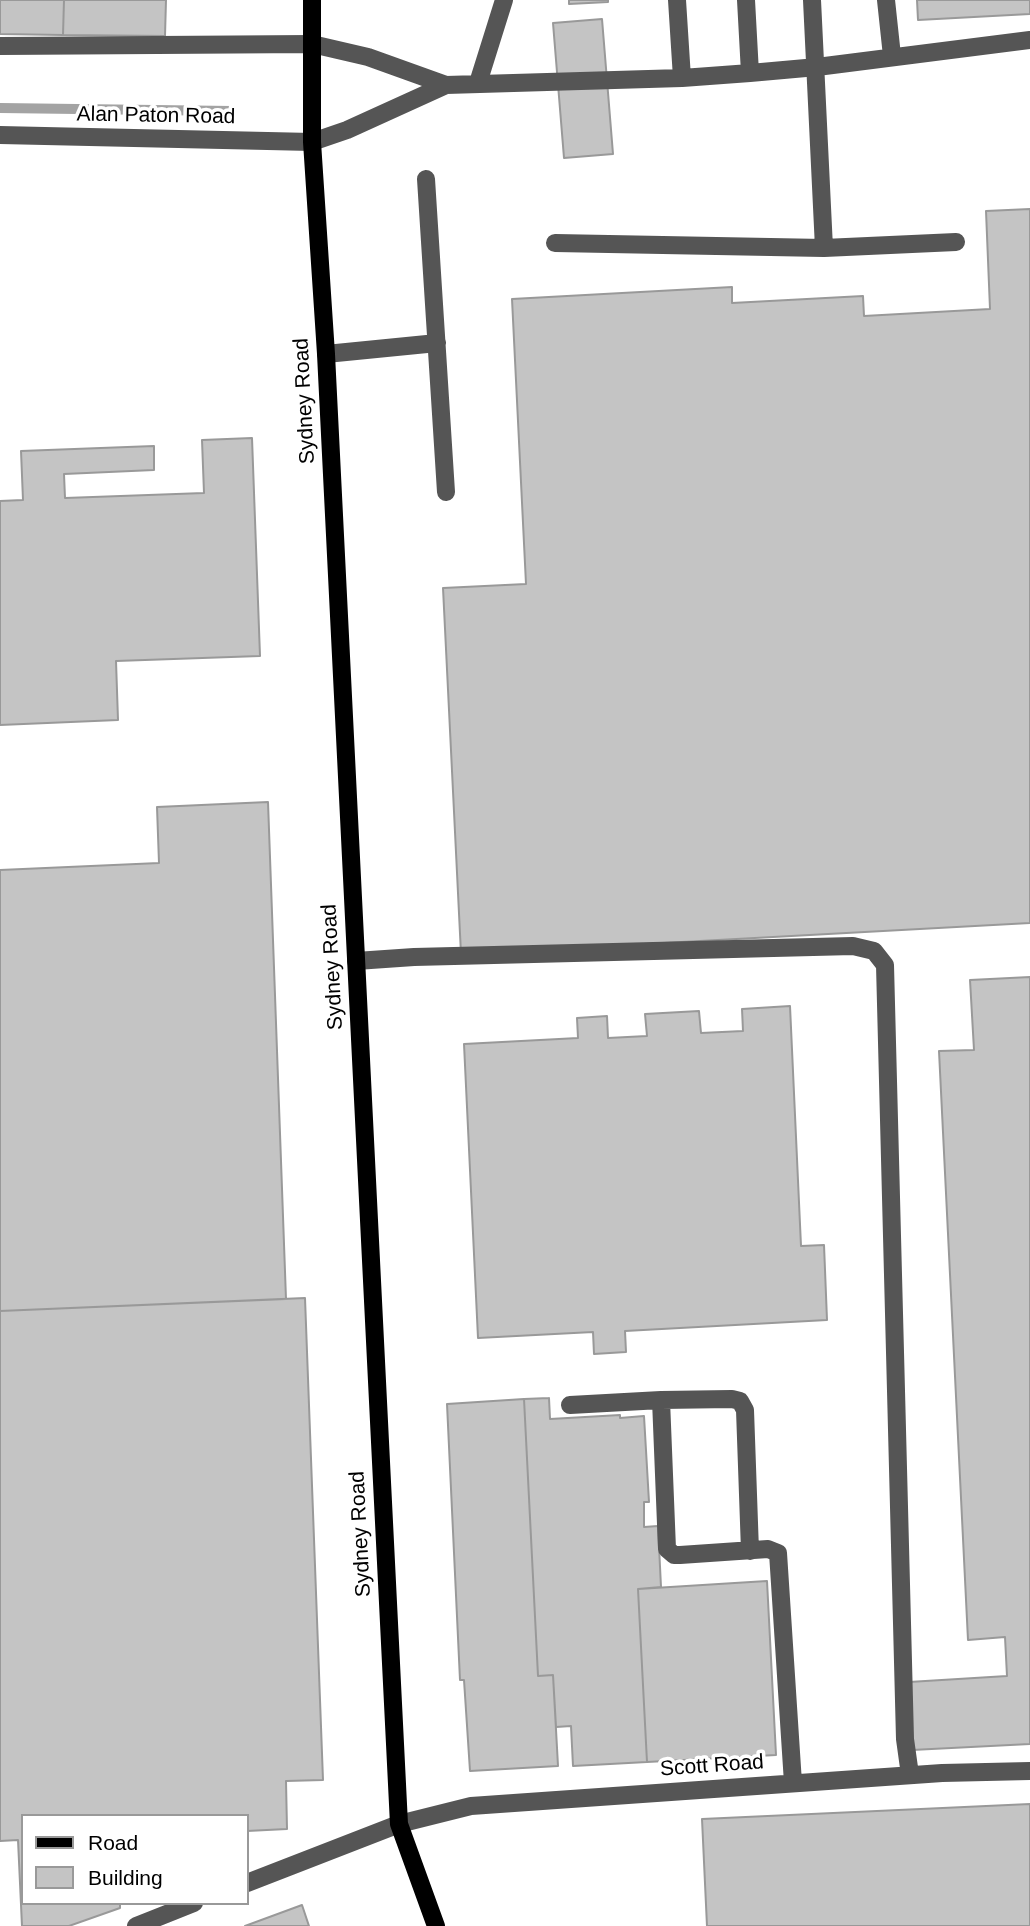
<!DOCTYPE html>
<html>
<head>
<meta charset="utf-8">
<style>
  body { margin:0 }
  #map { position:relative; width:1030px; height:1926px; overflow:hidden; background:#fff; font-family:Arial,sans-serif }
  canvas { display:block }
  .legend { position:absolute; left:21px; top:1814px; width:228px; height:91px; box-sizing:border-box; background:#fff; border:2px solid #999; margin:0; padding:9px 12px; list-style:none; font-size:21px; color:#000 }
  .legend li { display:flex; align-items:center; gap:14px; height:35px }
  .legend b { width:35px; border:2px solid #999 }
</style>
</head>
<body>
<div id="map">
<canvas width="1030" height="1926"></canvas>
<ul class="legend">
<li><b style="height:9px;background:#000"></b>Road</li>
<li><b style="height:19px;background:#c4c4c4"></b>Building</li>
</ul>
</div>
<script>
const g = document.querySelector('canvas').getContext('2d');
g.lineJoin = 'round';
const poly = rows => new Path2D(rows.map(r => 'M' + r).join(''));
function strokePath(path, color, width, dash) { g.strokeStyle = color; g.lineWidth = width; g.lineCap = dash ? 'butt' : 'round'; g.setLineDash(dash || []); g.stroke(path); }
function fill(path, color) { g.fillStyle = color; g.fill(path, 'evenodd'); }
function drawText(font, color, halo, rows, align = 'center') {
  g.font = font + ' Arial,sans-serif'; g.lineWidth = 7; g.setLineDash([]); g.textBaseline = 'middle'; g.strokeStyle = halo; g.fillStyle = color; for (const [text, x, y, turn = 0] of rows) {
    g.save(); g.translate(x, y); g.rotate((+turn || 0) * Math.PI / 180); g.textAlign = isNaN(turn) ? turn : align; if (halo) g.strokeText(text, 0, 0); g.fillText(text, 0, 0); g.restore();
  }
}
const stream = poly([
  [0,108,232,111]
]);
const building = poly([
  [0,0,64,0,63,35,0,34,0,0],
  [64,0,166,0,165,36,63,35,64,0],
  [569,0,608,0,608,2,569,4,569,0],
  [917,0,1030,0,1030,14,918,20,917,0],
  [602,19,613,154,564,158,553,23,602,19],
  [1030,209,1030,923,461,954,443,588,526,584,512,299,732,287,732,303,863,296,864,316,990,309,986,211,1030,209],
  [252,438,260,656,116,661,118,720,0,725,0,501,23,500,21,451,154,446,154,470,64,474,65,498,204,493,202,440,252,438],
  [268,802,286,1299,0,1311,0,870,159,863,157,807,268,802],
  [1030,977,1030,1744,912,1750,909,1682,1007,1676,1005,1637,968,1640,939,1051,974,1050,970,980,1030,977],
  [790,1006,801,1246,824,1245,827,1320,625,1331,626,1352,594,1354,593,1332,478,1338,464,1044,578,1038,577,1018,607,1016,608,1038,647,1036,645,1014,699,1011,701,1033,743,1031,742,1009,790,1006],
  [305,1298,323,1780,286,1781,287,1829,247,1831,247,1816,23,1816,23,1903,120,1903,120,1908,69,1926,22,1926,18,1840,0,1841,0,1311,305,1298],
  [549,1398,550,1419,620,1415,620,1418,644,1416,649,1502,644,1502,644,1527,658,1526,661,1587,638,1589,647,1762,573,1766,571,1726,556,1727,553,1675,538,1676,524,1399,549,1398],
  [524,1399,538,1676,553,1675,558,1766,470,1771,464,1680,460,1680,447,1404,524,1399],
  [767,1581,776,1755,647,1762,638,1589,767,1581],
  [1030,1804,1030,1926,707,1926,702,1819,1030,1804],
  [302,1905,309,1926,245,1926,302,1905]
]);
const minor = poly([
  [677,0,682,78],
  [746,0,750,73],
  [812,0,824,248,956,242],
  [886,0,892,56],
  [0,46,312,44,368,57,446,85],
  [478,83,504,0],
  [0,135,312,142,347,130,446,85,682,78,750,73,817,67,1030,40],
  [426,179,446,492],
  [555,243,824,248],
  [326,354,437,343],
  [356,961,414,957,853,946,874,951,885,965,905,1739,910,1775],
  [661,1400,667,1549,674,1555,680,1555,768,1549,778,1553,793,1783],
  [570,1405,661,1400,732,1399,740,1401,745,1410,750,1551],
  [247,1883,399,1824,471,1806,942,1773,1030,1771],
  [136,1926,194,1903]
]);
const major = poly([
  [312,0,312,142,326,354,399,1824,436,1926]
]);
const streetNames = [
  ["Alan Paton Road",156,116,1],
  ["Sydney Road",305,401,-93],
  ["Sydney Road",333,967,-93],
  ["Sydney Road",361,1534,-93],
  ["Scott Road",712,1766,-4]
];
strokePath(stream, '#a3a3a3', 10);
fill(building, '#c4c4c4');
strokePath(building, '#999', 2);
strokePath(minor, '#555', 18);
strokePath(major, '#000', 18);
drawText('21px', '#000', '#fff', streetNames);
</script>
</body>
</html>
